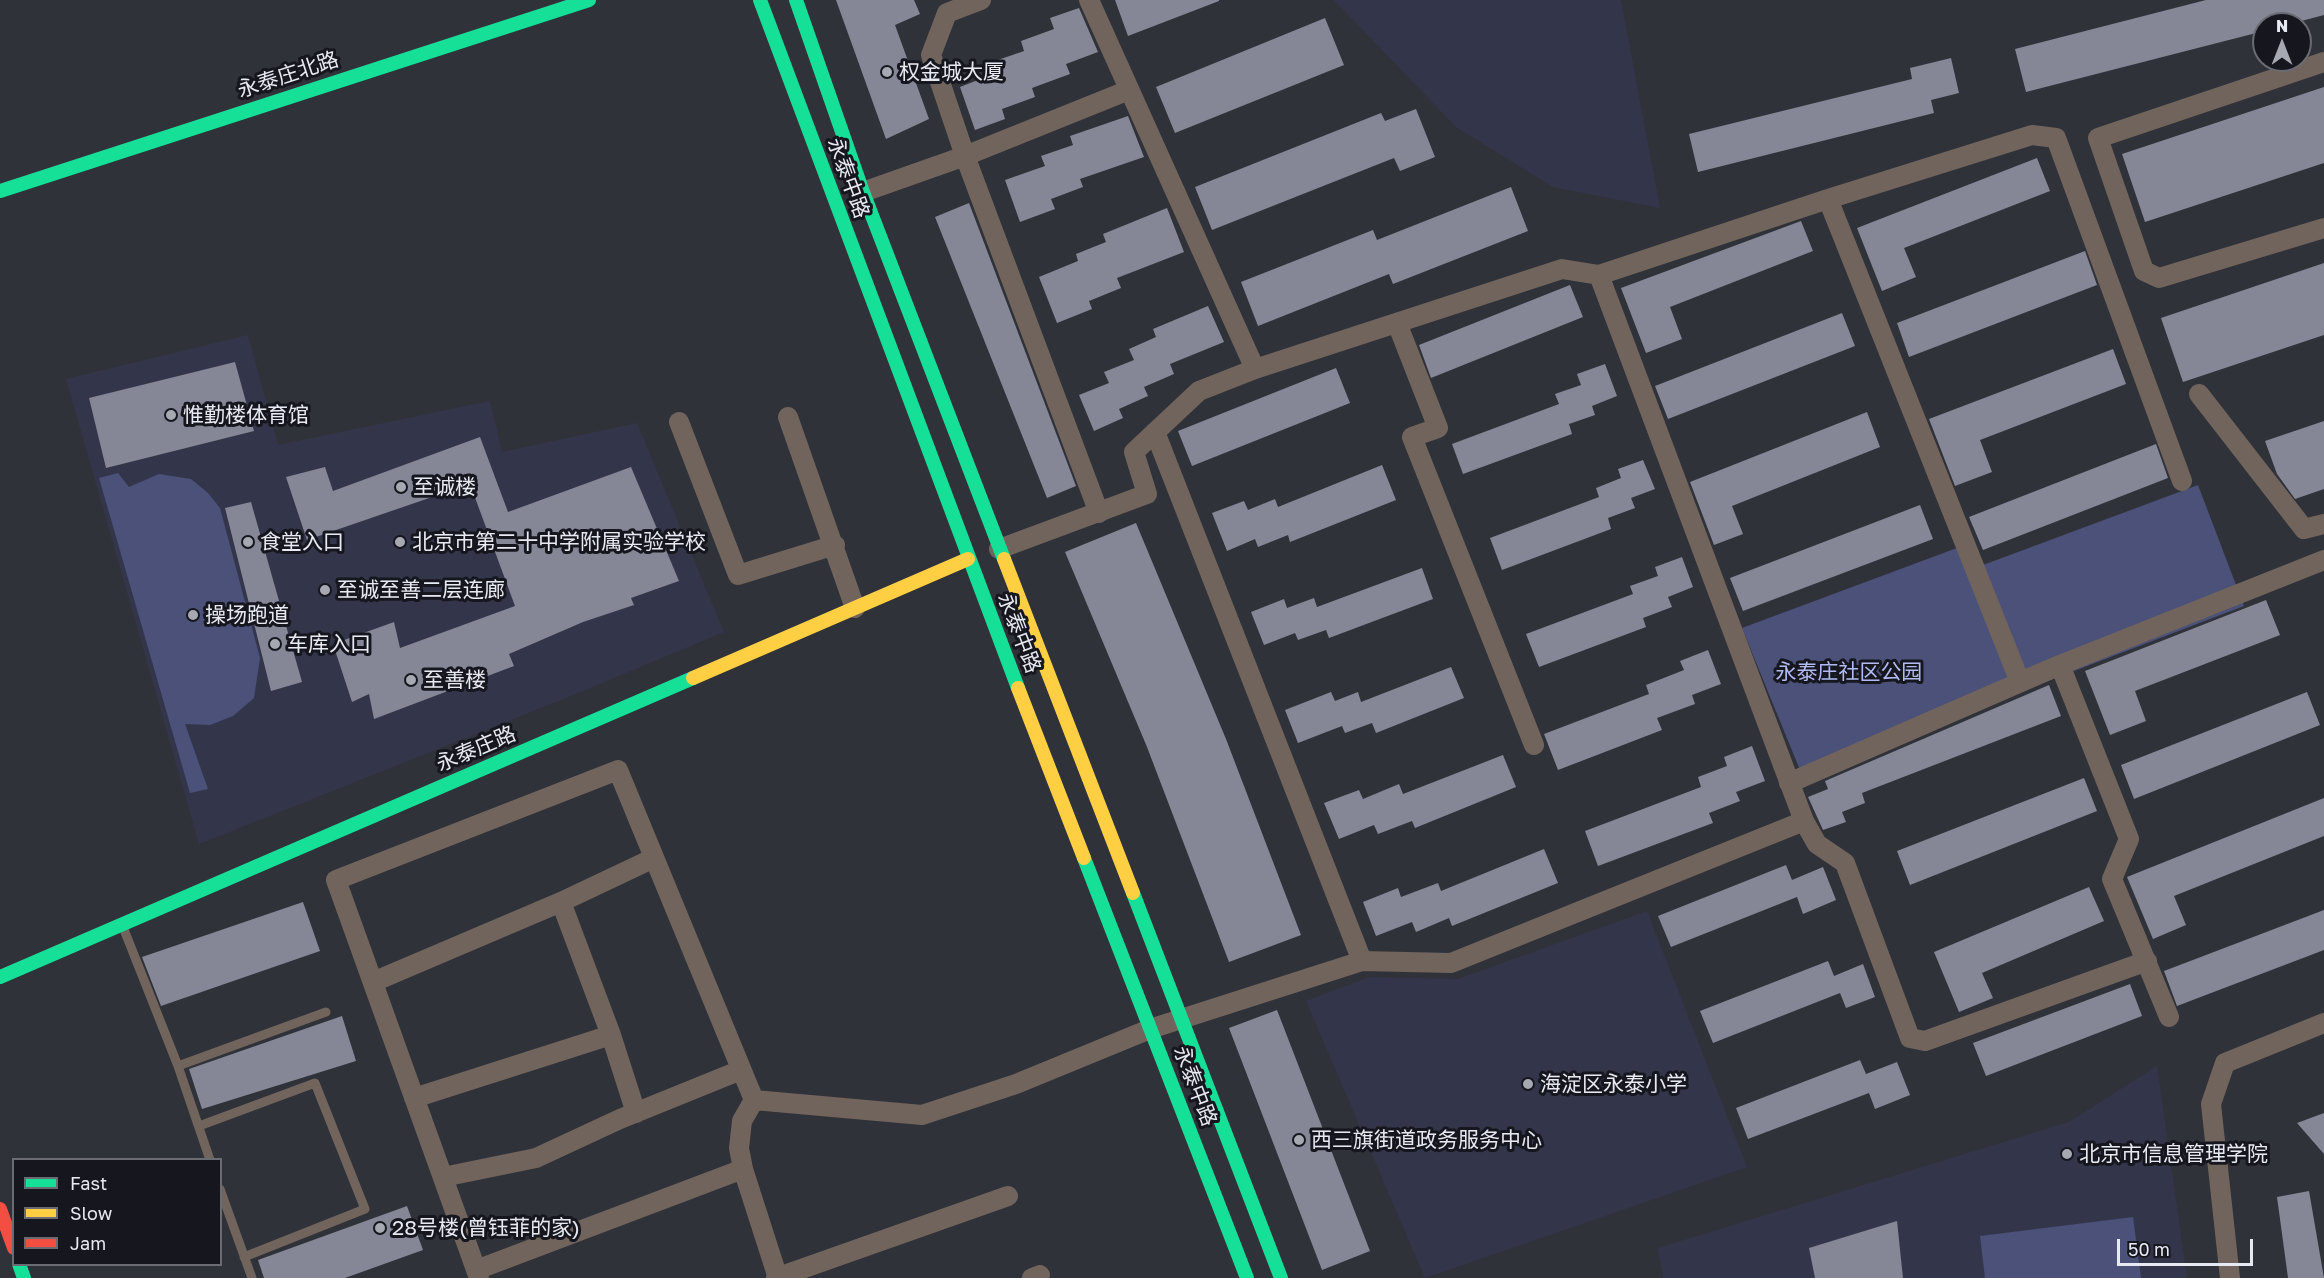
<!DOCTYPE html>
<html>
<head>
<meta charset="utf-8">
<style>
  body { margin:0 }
  #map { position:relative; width:2324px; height:1278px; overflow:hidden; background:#30323a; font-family:"Golos Text",sans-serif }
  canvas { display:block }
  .legend { position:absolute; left:12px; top:1158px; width:210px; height:108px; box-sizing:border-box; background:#16171e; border:2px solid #6a6b73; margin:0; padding:8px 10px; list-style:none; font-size:18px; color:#e7e9f3 }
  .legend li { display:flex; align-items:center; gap:12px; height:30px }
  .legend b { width:30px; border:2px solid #6a6b73 }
  .north { position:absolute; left:2252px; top:12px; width:60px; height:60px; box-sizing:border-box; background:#16171e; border:2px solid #6a6b73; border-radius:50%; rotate:0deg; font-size:16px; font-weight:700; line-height:24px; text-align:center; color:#e7e9f3 }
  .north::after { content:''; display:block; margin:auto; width:21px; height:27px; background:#a7a9b2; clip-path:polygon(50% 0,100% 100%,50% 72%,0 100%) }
  .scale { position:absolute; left:2117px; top:1239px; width:136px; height:27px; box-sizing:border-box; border:3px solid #e7e9f3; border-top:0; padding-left:8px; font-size:18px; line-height:21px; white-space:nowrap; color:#e7e9f3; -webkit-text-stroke:4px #16171e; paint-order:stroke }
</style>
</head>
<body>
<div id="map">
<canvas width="2324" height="1278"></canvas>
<ul class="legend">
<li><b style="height:8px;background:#16e098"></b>Fast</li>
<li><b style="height:8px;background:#ffcf43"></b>Slow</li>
<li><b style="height:8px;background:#f24e42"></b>Jam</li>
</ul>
<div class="north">N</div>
<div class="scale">50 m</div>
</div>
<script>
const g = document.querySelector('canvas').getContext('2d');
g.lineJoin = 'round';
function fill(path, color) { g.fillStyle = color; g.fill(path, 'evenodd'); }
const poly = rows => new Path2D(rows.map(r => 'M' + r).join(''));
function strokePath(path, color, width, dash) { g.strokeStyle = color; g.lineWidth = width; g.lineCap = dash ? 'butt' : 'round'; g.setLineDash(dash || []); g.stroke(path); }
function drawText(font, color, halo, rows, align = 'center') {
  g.font = font + ' "Golos Text","Noto Sans SC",sans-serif'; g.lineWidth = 6; g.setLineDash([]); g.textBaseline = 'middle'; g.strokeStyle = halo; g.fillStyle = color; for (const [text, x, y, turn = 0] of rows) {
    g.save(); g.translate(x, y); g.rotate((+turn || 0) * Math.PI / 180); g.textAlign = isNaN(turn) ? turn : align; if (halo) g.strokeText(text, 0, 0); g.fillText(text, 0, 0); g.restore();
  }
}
const built = poly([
  [1334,0,1621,0,1660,208,1553,187,1456,127],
  [248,335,278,445,490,401,502,452,637,423,724,632,566,698,199,844,66,379],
  [1647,911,1747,1167,1425,1278,1306,1001,1370,977,1458,979],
  [2157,1066,2187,1278,1663,1278,1658,1248,2069,1122]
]);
const green = poly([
  [118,473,129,487,159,474,191,479,208,493,220,508,260,658,254,698,233,716,210,725,185,724,208,789,190,793,99,478],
  [2198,485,2244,606,1802,775,1742,628,1973,542,1983,565],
  [2133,1217,2141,1278,1985,1278,1980,1236]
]);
const building = poly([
  [836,0,914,0,920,14,895,25,929,119,886,139],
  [1115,0,1219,0,1219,1,1128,36],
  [2206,0,2324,0,2324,15,2290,24,2264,24,2264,31,2026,92,2015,49],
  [1079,8,1098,52,1066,64,1070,74,1032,88,1035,97,1002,109,1005,119,975,130,960,87,996,73,992,62,1024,51,1021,41,1054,29,1050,18],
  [1325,18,1344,65,1175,133,1156,87],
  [1951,58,1959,93,1931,100,1934,113,1698,172,1689,134,1912,79,1910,68],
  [2324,87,2324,163,2145,222,2122,154],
  [1416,109,1435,157,1400,171,1394,158,1212,230,1195,187,1381,113,1385,121],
  [1128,116,1144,157,1080,179,1083,187,1051,199,1055,209,1020,222,1005,180,1045,166,1041,156,1073,145,1070,136],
  [2037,158,2050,191,1904,248,1916,277,1882,291,1857,228],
  [1511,187,1528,231,1393,284,1389,274,1258,326,1241,282,1373,230,1377,240],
  [969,203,1076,486,1047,498,935,217],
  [1167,208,1184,252,1117,278,1121,288,1089,301,1092,309,1057,323,1039,277,1078,261,1076,254,1106,242,1103,234],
  [1801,221,1813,251,1670,307,1682,339,1646,353,1621,288],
  [2085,251,2097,285,1909,357,1897,323],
  [2324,263,2324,335,2183,382,2161,318],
  [1570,285,1583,317,1431,378,1419,345],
  [1208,306,1224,342,1170,364,1174,374,1144,387,1148,396,1119,409,1123,418,1094,431,1079,395,1109,383,1104,372,1134,360,1129,349,1156,337,1153,329],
  [1842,313,1855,346,1668,419,1655,386],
  [2113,349,2126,384,1980,440,1992,472,1955,486,1929,419],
  [235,362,254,431,106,468,89,398],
  [1605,364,1617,396,1592,406,1595,415,1569,424,1572,434,1463,474,1452,444,1559,404,1555,394,1581,385,1577,374],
  [1336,368,1350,403,1192,466,1178,431],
  [1867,412,1880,447,1732,506,1743,534,1714,545,1690,482],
  [2324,421,2324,489,2295,499,2277,474,2265,441],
  [480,437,508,512,631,467,679,581,631,598,634,605,583,622,509,654,514,666,374,719,369,694,352,702,333,644,394,622,400,648,515,606,470,484,307,540,286,477,325,467,333,491],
  [2156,444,2168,478,1983,550,1969,517],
  [1643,460,1655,489,1631,498,1635,508,1608,518,1611,529,1502,570,1490,538,1599,497,1596,488,1621,478,1618,469],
  [1382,465,1396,500,1290,542,1288,535,1258,547,1255,539,1227,551,1212,513,1244,501,1248,510,1275,499,1278,507],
  [251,502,302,682,271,691,225,508],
  [1920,505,1933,539,1743,611,1730,578],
  [1136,523,1226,739,1301,935,1229,962,1147,747,1065,552],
  [1682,557,1693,587,1668,597,1672,607,1643,618,1646,627,1539,667,1526,634,1633,594,1630,586,1658,576,1655,567],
  [1422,568,1433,599,1329,638,1326,630,1298,640,1295,633,1264,645,1251,612,1284,599,1287,608,1314,598,1317,607],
  [2266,600,2280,635,2135,691,2146,721,2110,735,2085,671],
  [1708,650,1721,684,1692,695,1695,704,1657,718,1662,730,1558,770,1544,734,1649,694,1646,685,1684,670,1680,661],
  [1451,667,1464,698,1376,733,1372,723,1345,733,1342,726,1298,743,1285,710,1331,692,1335,701,1358,692,1361,702],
  [2049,685,2061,716,1862,793,1865,803,1842,812,1846,822,1823,830,1808,797,1828,789,1825,781],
  [2307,692,2320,725,2134,799,2121,765],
  [1752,746,1765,781,1736,792,1740,801,1709,813,1713,823,1598,866,1585,831,1701,787,1698,777,1727,766,1724,757],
  [1503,755,1516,787,1415,828,1412,821,1378,834,1374,825,1339,839,1324,803,1359,790,1363,799,1399,784,1403,794],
  [2084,778,2097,811,1910,885,1897,851],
  [2324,798,2324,836,2174,896,2186,925,2153,939,2127,877],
  [1544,849,1558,883,1452,926,1449,918,1416,932,1412,922,1376,936,1363,902,1398,888,1401,897,1438,883,1441,891],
  [1786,865,1792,880,1823,867,1836,900,1803,914,1797,897,1671,947,1658,916],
  [2089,887,2104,921,1982,973,1993,998,1959,1012,1934,952],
  [303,902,320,951,161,1006,142,957],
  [2324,910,2324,950,2177,1006,2164,971],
  [1828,961,1834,976,1863,964,1875,997,1846,1008,1840,993,1713,1043,1700,1011],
  [2130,984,2142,1016,1986,1076,1973,1043],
  [1277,1010,1370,1251,1322,1270,1229,1028],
  [342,1016,356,1061,202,1109,189,1069],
  [1860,1060,1866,1074,1897,1062,1910,1095,1875,1109,1869,1093,1748,1139,1736,1108],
  [2324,1113,2324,1154,2297,1123],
  [2309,1191,2324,1278,2288,1278,2277,1197],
  [407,1206,423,1250,345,1278,264,1278,258,1260],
  [1897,1221,1903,1278,1815,1278,1809,1248]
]);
const lane = poly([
  [123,927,178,1066,210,1160],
  [178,1066,326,1012],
  [199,1126,315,1083,365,1209,244,1257],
  [220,1189,252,1278]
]);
const street = poly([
  [981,0,947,13,931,55,965,156,1099,513],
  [1089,0,1255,369],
  [2324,62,2098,138,2144,271,2159,278,2324,228],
  [863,192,965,156,1129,90],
  [1828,199,2032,135,2056,138,2182,481],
  [1599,275,1828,199,2020,682,2060,665,2129,839,2112,879,2169,1017],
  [1397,323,1438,428,1412,437,1534,745],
  [2199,394,2304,529,2324,524],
  [788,417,855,608],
  [679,422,738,575,835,545],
  [1155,432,1362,961],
  [999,549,1147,494,1134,452,1199,391,1255,369,1562,269,1599,275,1804,821,1817,844,1845,863,1910,1038,1925,1041,2147,961],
  [1789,783,2060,665,2324,560],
  [373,982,561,902,654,858],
  [611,1035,636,1113],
  [414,1098,611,1035,561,902],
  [754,1100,742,1121,739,1148,743,1169,778,1278],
  [443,1177,536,1158,620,1119,741,1070],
  [476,1270,743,1169],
  [479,1278,336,880,618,770,754,1100,922,1115,1016,1084,1150,1029,1362,961,1451,963,1804,821],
  [776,1278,1008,1196],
  [1032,1278,1040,1275],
  [2230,1278,2211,1104,2225,1063,2324,1023]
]);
const fast = poly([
  [760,0,1018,688],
  [796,0,863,192,1004,559],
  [0,191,589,0],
  [1084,858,1247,1278],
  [1133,893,1281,1278],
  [0,977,693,678],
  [19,1264,24,1278]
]);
const slow = poly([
  [1004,559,1133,893],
  [693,678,968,559],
  [1018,688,1084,858]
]);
const jam = poly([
  [0,1209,14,1248]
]);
const markers = [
  [887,72,6,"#a7a9b2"],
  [171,415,6,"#a7a9b2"],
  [401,487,6,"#a7a9b2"],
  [248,542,6,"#a7a9b2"],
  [400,542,6,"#a7a9b2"],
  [325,590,6,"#a7a9b2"],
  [193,615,6,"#a7a9b2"],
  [275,644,6,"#a7a9b2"],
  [411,680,6,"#a7a9b2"],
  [1528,1084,6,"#a7a9b2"],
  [1299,1140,6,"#a7a9b2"],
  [2067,1154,6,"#a7a9b2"],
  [380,1228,6,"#a7a9b2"]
];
const poiNames = [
  ["权金城大厦",899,72],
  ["惟勤楼体育馆",183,415],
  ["至诚楼",413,487],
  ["食堂入口",260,542],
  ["北京市第二十中学附属实验学校",412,542],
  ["至诚至善二层连廊",337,590],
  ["操场跑道",205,615],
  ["车库入口",287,644],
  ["至善楼",423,680],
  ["海淀区永泰小学",1540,1084],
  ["西三旗街道政务服务中心",1311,1140],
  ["北京市信息管理学院",2079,1154],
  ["28号楼(曾钰菲的家)",392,1228]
];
const streetNames = [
  ["永泰庄北路",288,75,-18],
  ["永泰中路",848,178,70],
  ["永泰中路",1019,633,69],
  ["永泰庄路",476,749,-23],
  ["永泰中路",1195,1086,69]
];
const parkNames = [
  ["永泰庄社区公园",1849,672]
];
fill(built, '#33364a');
fill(green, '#4b5179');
fill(building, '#858796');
strokePath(lane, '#71645c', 9);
strokePath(street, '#71645c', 20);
strokePath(fast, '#16e098', 14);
strokePath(slow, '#ffcf43', 14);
strokePath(jam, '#f24e42', 14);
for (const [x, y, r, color] of markers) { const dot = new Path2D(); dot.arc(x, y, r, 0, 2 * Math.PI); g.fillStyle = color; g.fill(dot); strokePath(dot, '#16171e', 2); }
drawText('21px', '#e7e9f3', '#16171e', poiNames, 'left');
drawText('21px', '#e7e9f3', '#16171e', streetNames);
drawText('21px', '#b0baf3', '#16171e', parkNames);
</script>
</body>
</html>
